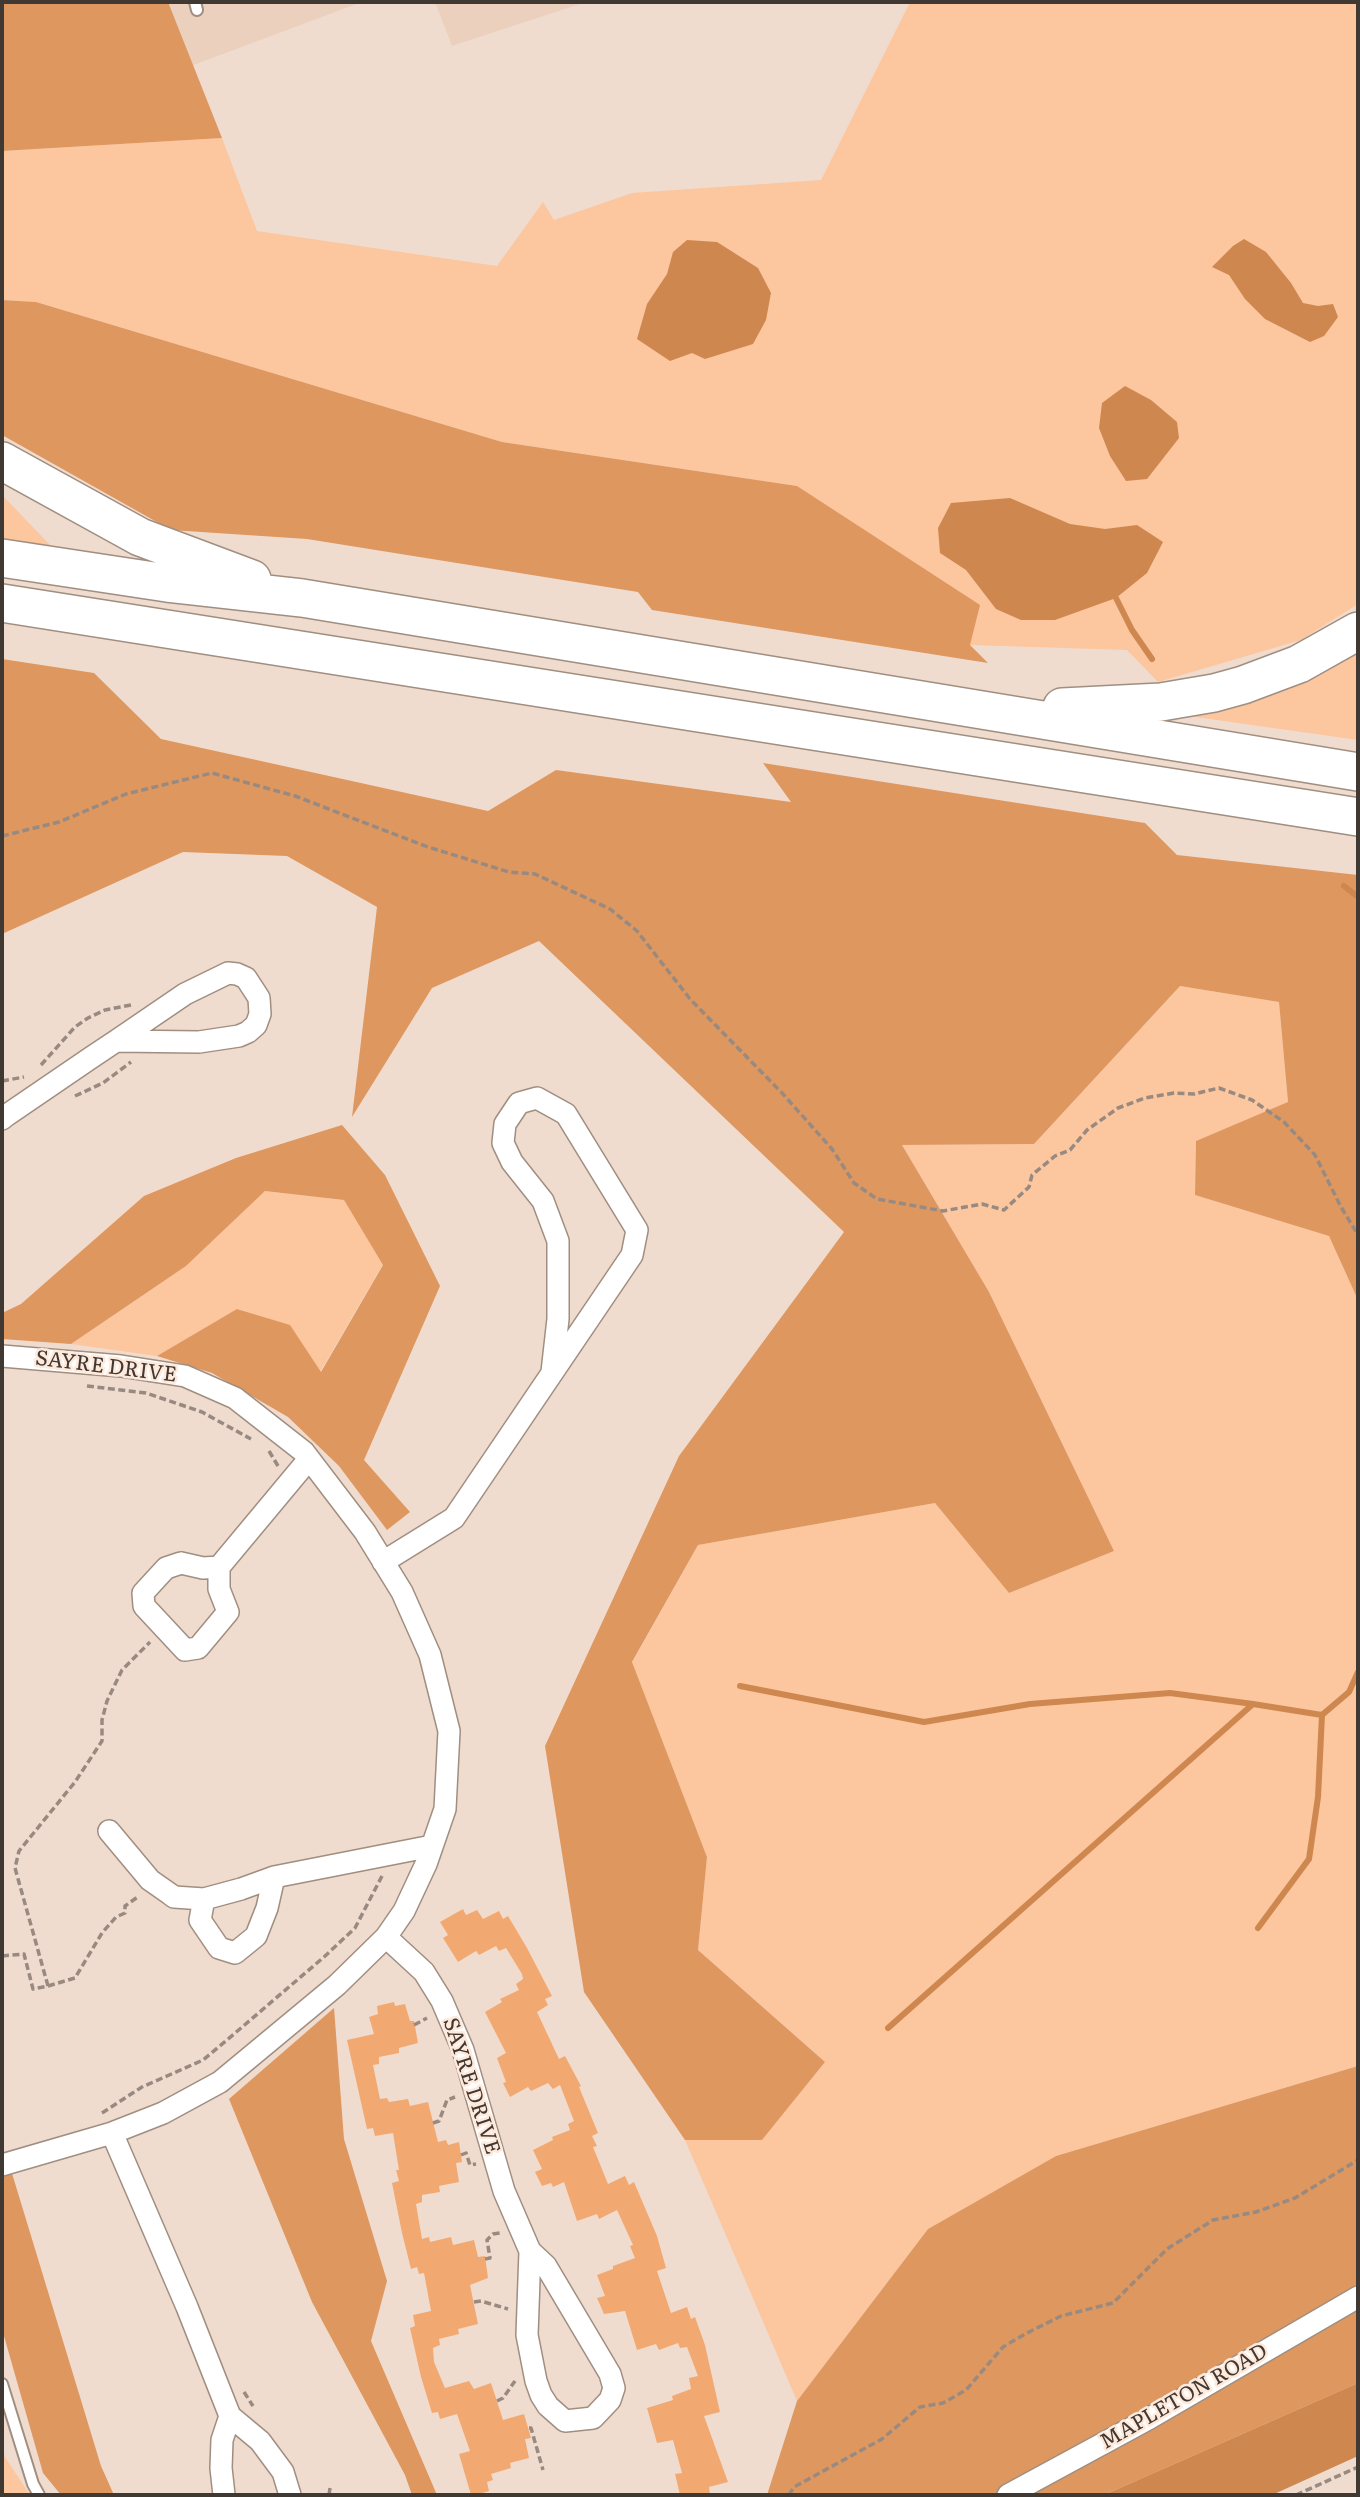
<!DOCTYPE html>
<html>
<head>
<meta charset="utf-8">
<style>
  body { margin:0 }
  #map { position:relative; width:1360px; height:2497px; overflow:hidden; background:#f0dcce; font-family:Literata,serif }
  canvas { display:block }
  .frame { position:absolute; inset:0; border:4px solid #403833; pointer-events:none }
</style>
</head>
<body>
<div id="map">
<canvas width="1360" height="2497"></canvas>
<div class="frame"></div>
</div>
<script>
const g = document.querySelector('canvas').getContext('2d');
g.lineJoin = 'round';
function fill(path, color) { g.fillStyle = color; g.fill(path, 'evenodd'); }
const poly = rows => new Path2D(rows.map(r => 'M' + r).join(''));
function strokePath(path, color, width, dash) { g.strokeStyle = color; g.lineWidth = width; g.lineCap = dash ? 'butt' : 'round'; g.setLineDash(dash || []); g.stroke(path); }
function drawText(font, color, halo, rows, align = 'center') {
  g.font = font + ' Literata,serif'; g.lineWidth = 5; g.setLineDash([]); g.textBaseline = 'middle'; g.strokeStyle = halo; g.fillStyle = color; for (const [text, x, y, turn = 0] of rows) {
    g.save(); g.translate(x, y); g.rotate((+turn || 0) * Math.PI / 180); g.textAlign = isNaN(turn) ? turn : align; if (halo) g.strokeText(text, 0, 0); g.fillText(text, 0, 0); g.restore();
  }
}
const built = poly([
  [129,2,362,2,156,79],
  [435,2,586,2,452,46]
]);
const green = poly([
  [910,2,1358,2,1358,604,1301,640,1158,682,1127,650,970,645,797,486,502,442,36,302,2,300,2,151,222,138,257,231,497,266,543,202,554,220,632,193,821,180],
  [2,495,52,547,2,538],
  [1358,649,1358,740,1174,714,1337,665],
  [1180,986,1279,1002,1288,1103,1196,1141,1195,1195,1329,1236,1358,1300,1358,2066,1056,2156,928,2229,797,2401,685,2140,762,2140,825,2062,698,1950,707,1857,632,1663,698,1545,935,1503,1009,1593,1114,1551,989,1292,902,1145,1034,1144],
  [265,1191,344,1200,383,1264,320,1372,290,1326,238,1309,157,1356,71,1344,186,1266],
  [2,2446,5,2457,30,2495,2,2495]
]);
const forest = poly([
  [2,2,168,2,222,138,2,151],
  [2,300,36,302,502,442,797,486,980,605,970,645,988,663,652,610,638,592,307,539,171,530,2,435],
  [2,659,94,673,161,739,488,811,556,770,791,802,763,763,1145,823,1177,855,1358,875,1358,1300,1329,1236,1195,1195,1196,1141,1288,1102,1279,1002,1180,986,1034,1144,902,1145,989,1292,1114,1551,1009,1593,935,1503,698,1545,632,1662,707,1857,698,1950,825,2062,762,2140,685,2140,584,1992,545,1746,679,1456,844,1232,539,941,432,988,352,1117,377,907,287,856,183,852,2,934],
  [342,1125,385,1175,440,1286,364,1460,410,1512,387,1530,339,1466,288,1417,212,1373,157,1356,237,1309,290,1325,321,1372,383,1265,344,1200,265,1191,186,1266,71,1344,2,1339,2,1313,21,1304,144,1196,236,1158],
  [334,2008,344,2139,387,2281,371,2341,437,2495,412,2495,405,2475,312,2302,229,2099],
  [1358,2066,1358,2383,1104,2495,767,2495,797,2401,928,2229,1056,2156],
  [11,2170,101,2466,114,2495,61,2495,43,2473,2,2329,2,2178]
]);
const water = poly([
  [1244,239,1266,252,1291,283,1303,303,1318,306,1333,304,1338,317,1324,336,1310,342,1265,319,1245,299,1229,275,1212,267,1233,246],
  [687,240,717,242,758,268,771,293,766,320,753,344,705,359,692,353,670,361,637,339,647,304,667,274,673,252],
  [1125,386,1151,400,1177,422,1179,438,1147,479,1126,481,1110,456,1099,428,1102,403],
  [1010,498,1070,524,1105,529,1137,525,1163,542,1147,573,1116,598,1055,620,1021,620,996,609,966,570,940,553,938,528,951,503],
  [1358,2383,1358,2456,1272,2495,1104,2495]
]);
const stream = poly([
  [1116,598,1132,630,1152,659],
  [1344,886,1358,897],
  [740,1686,924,1722,1030,1704,1170,1693,1253,1704],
  [1258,1928,1309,1859,1318,1797,1322,1715],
  [888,2028,1253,1704,1322,1715,1349,1692,1358,1672]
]);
const building = poly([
  [463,1909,466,1915,477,1910,483,1919,499,1911,503,1919,508,1916,527,1948,552,1996,545,1999,548,2005,537,2012,559,2059,565,2056,581,2086,579,2087,598,2133,592,2136,597,2146,593,2147,608,2184,625,2176,629,2185,634,2182,657,2236,666,2268,657,2271,671,2313,687,2307,691,2319,695,2317,705,2345,720,2412,704,2416,728,2482,709,2487,710,2495,680,2495,675,2474,682,2473,673,2440,657,2443,647,2408,673,2400,672,2396,691,2389,689,2378,698,2376,687,2347,680,2348,678,2343,659,2350,656,2344,637,2350,625,2311,604,2314,597,2298,605,2296,597,2275,613,2269,613,2266,635,2258,630,2246,633,2245,617,2210,599,2219,597,2214,577,2221,564,2182,553,2187,551,2183,542,2186,535,2172,542,2169,533,2150,553,2140,552,2137,570,2130,568,2124,574,2121,560,2085,553,2089,548,2083,531,2091,528,2087,510,2097,503,2083,506,2082,497,2058,506,2053,485,2012,502,2002,500,1999,519,1990,516,1984,523,1979,522,1974,506,1948,499,1951,496,1946,479,1955,476,1951,458,1962,443,1938,448,1935,440,1922],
  [394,2002,395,2006,405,2004,410,2021,414,2021,418,2043,399,2048,399,2053,379,2057,379,2064,373,2065,380,2099,387,2098,389,2102,408,2099,410,2106,428,2102,438,2142,446,2140,448,2145,459,2142,462,2162,456,2163,459,2182,439,2186,440,2192,422,2195,422,2202,416,2204,422,2239,429,2237,430,2242,451,2237,453,2245,474,2240,478,2257,485,2256,488,2278,470,2285,478,2324,458,2329,459,2334,439,2339,440,2345,433,2348,434,2362,445,2388,469,2381,474,2389,491,2383,503,2420,524,2414,531,2438,525,2439,529,2458,510,2463,511,2468,491,2474,493,2480,487,2482,489,2491,476,2495,471,2495,459,2454,470,2451,457,2414,440,2419,438,2412,432,2413,421,2377,410,2328,415,2326,413,2315,431,2311,424,2273,419,2274,417,2267,411,2269,402,2233,392,2183,399,2181,396,2170,399,2170,393,2133,375,2136,373,2128,367,2129,347,2040,374,2034,369,2017,378,2014,377,2006]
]);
const path = poly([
  [2,836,59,822,126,794,212,773,295,796,428,847,509,872,535,874,610,909,637,931,690,999,782,1093,832,1149,854,1183,877,1199,943,1211,982,1204,1004,1210,1029,1187,1032,1175,1055,1156,1070,1150,1087,1130,1118,1108,1145,1098,1174,1093,1194,1094,1219,1088,1252,1100,1284,1122,1315,1155,1341,1207,1358,1235],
  [41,1065,75,1027,88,1018,105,1010,131,1005],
  [2,1081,24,1077],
  [75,1096,103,1083,131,1062],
  [87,1386,146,1393,202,1412,251,1439],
  [269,1451,278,1466],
  [2,1956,24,1954,33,1989,48,1986,15,1868,19,1851,75,1782,102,1741,102,1720,107,1701,122,1670,150,1642],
  [48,1986,75,1978,102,1933,116,1917,125,1913,125,1906,139,1896],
  [414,2025,427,2018],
  [102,2113,142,2087,203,2060,234,2034,324,1957,355,1928,382,1876],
  [433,2123,439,2121,447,2100,455,2097],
  [461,2155,466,2153,470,2165,476,2164],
  [485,2259,490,2258,487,2240,493,2234,500,2233],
  [474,2302,481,2301,508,2309],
  [244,2392,253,2406],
  [497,2401,503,2398,515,2381],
  [529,2428,531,2428,543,2470],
  [329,2495,330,2488],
  [789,2495,794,2487,882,2439,920,2407,943,2403,966,2390,1003,2347,1025,2334,1061,2316,1113,2303,1167,2249,1213,2220,1256,2212,1295,2198,1358,2160],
  [1296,2495,1358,2467]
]);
const lane = poly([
  [195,2,197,10],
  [2,2384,33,2484,39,2495]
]);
const street = poly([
  [2,1119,7,1115,92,1057,116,1041,185,994,228,973,237,974,246,978,259,998,260,1014,256,1025,248,1032,239,1036,199,1042,116,1041],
  [2,1356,121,1366,185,1376,235,1398,304,1452,365,1532,402,1592,430,1655,449,1731,445,1809,426,1864,404,1911,386,1937,337,1985,220,2082,163,2113,112,2133,2,2165],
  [383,1562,454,1518,632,1255,637,1230,566,1114,537,1098,519,1103,505,1124,503,1143,512,1162,543,1201,558,1241,558,1319,552,1372],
  [181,1563,203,1568,219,1567,219,1589,228,1612,198,1648,185,1650,144,1606,143,1593,166,1568,181,1563],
  [219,1567,309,1459],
  [109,1831,150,1880,170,1894,174,1897,204,1899],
  [274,1877,267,1908,256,1936,235,1953,219,1948,200,1920,204,1899,241,1889,274,1877,432,1846],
  [386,1937,424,1972,442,2001,463,2050,504,2191,530,2251,546,2266,610,2374,614,2388,610,2400,593,2418,565,2421,548,2406,541,2395,536,2381,527,2335,530,2251],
  [112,2133,187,2307,230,2416,260,2441,283,2472,290,2495],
  [224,2495,221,2468,222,2440,230,2416],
  [1008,2495,1150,2418,1358,2297]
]);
const highway = poly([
  [2,461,140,537,252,579],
  [2,558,167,583,302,598,1358,772],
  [2,603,1358,817],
  [1062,707,1161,702,1214,693,1243,685,1299,664,1358,631]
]);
const streetNames = [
  ["SAYRE DRIVE",106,1367,7],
  ["SAYRE DRIVE",471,2086,72],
  ["MAPLETON ROAD",1184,2397,-30]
];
fill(built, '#ebd0bd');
fill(green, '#fcc69f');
fill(forest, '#de975f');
fill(water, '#ce874f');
strokePath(stream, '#ce874f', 6);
fill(building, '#f2a971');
strokePath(lane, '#a08e80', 14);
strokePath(street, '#a08e80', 24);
strokePath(highway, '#a08e80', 40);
strokePath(path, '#998a81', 3.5, [7, 3.5]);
strokePath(lane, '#fff', 10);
strokePath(street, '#fff', 21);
strokePath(highway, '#fff', 37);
drawText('21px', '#403833', '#fee9db', streetNames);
</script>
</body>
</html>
